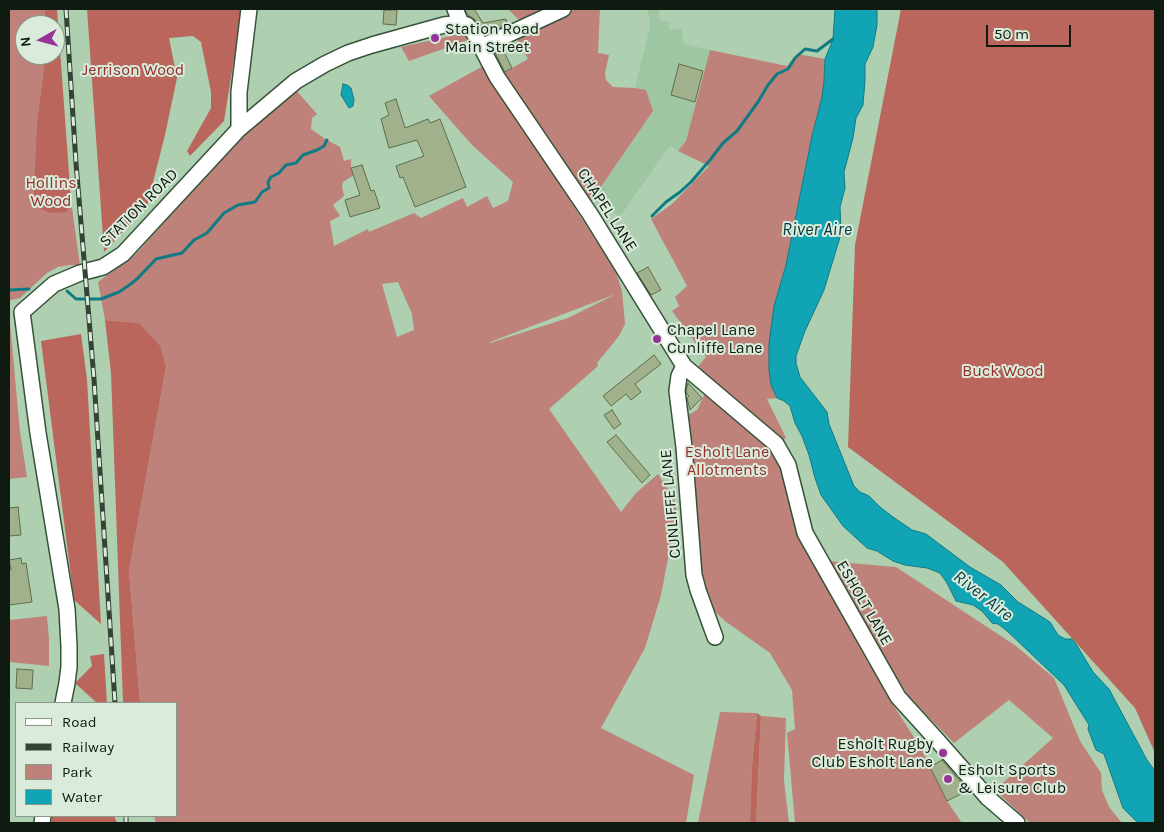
<!DOCTYPE html>
<html>
<head>
<meta charset="utf-8">
<style>
  body { margin:0 }
  #map { position:relative; width:1164px; height:832px; overflow:hidden; background:#aecfb0; font-family:Karla,sans-serif }
  canvas { display:block }
  .frame { position:absolute; inset:0; border:10px solid #0f1b10; pointer-events:none }
  .legend { position:absolute; left:15px; top:702px; width:162px; height:115px; box-sizing:border-box; background:#daebdb; border:1px solid #89988a; margin:0; padding:6px 9px; list-style:none; font-size:15px; color:#0f1b10 }
  .legend li { display:flex; align-items:center; gap:10px; height:25px }
  .legend b { width:25px; border:1px solid #89988a }
  .north { position:absolute; left:15px; top:15px; width:50px; height:50px; box-sizing:border-box; background:#daebdb; border:1px solid #89988a; border-radius:50%; rotate:263deg; font-size:14px; font-weight:700; line-height:20px; text-align:center; color:#0f1b10 }
  .north::after { content:''; display:block; margin:auto; width:18px; height:22px; background:#973398; clip-path:polygon(50% 0,100% 100%,50% 72%,0 100%) }
  .scale { position:absolute; left:986px; top:25px; width:85px; height:22px; box-sizing:border-box; border:2px solid #0f1b10; border-top:0; padding-left:6px; font-size:15px; line-height:18px; white-space:nowrap; color:#0f1b10; -webkit-text-stroke:4px #daebdb; paint-order:stroke }
</style>
</head>
<body>
<div id="map">
<canvas width="1164" height="832"></canvas>
<div class="frame"></div>
<ul class="legend">
<li><b style="height:6px;background:#fff"></b>Road</li>
<li><b style="height:6px;background:#334434"></b>Railway</li>
<li><b style="height:14px;background:#be827b"></b>Park</li>
<li><b style="height:14px;background:#10a4b4"></b>Water</li>
</ul>
<div class="north">N</div>
<div class="scale">50 m</div>
</div>
<script>
const g = document.querySelector('canvas').getContext('2d');
g.lineJoin = 'round';
function fill(path, color) { g.fillStyle = color; g.fill(path, 'evenodd'); }
const poly = rows => new Path2D(rows.map(r => 'M' + r).join(''));
function strokePath(path, color, width, dash) { g.strokeStyle = color; g.lineWidth = width; g.lineCap = dash ? 'butt' : 'round'; g.setLineDash(dash || []); g.stroke(path); }
function drawText(font, color, halo, rows, align = 'center') {
  g.font = font + ' Karla,sans-serif'; g.lineWidth = 4; g.setLineDash([]); g.textBaseline = 'middle'; g.strokeStyle = halo; g.fillStyle = color; for (const [text, x, y, turn = 0] of rows) {
    g.save(); g.translate(x, y); g.rotate((+turn || 0) * Math.PI / 180); g.textAlign = isNaN(turn) ? turn : align; if (halo) g.strokeText(text, 0, 0); g.fillText(text, 0, 0); g.restore();
  }
}
const built = poly([
  [648,9,659,9,660,21,668,21,669,30,681,28,684,44,710,50,695,102,695,109,686,141,678,151,670,145,619,218,596,195,653,111,646,90,635,88,650,27]
]);
const green = poly([
  [9,9,45,9,45,25,25,25,25,55,44,55,43,76,37,120,33,199,67,212,71,200,80,266,70,265,58,267,47,273,20,298,11,300,9,300],
  [508,9,541,9,521,22],
  [575,9,600,9,598,53,609,55,605,73,606,80,613,87,635,88,646,90,653,111,592,200,584,194,503,73,528,59,516,37],
  [460,34,471,39,409,61,401,47],
  [710,50,787,66,797,54,825,59,824,81,822,97,812,136,786,265,774,306,771,385,777,398,767,399,786,438,780,442,760,419,695,370,706,357,672,311,679,306,675,297,687,286,651,219,672,204,709,166,678,151,686,141],
  [483,66,570,200,616,272,622,291,625,324,619,336,597,363,598,366,549,409,621,512,636,493,658,474,673,497,677,511,661,595,645,648,601,728,694,775,686,823,156,823,154,816,176,816,176,703,140,703,129,571,166,367,139,323,105,320,98,282,135,255,249,127,295,89,317,114,312,118,311,129,327,140,340,147,344,161,351,159,351,168,354,175,343,182,342,186,344,196,333,205,340,216,330,221,334,246,368,229,369,232,414,213,421,218,463,198,467,207,487,196,493,208,508,201,513,182,472,145,429,96],
  [398,282,412,314,414,330,397,337,382,284],
  [616,294,568,318,490,343,490,342],
  [9,322,10,323,20,432,29,490,27,477,9,479],
  [705,393,766,446,784,472,790,495,796,527,806,552,834,598,868,663,885,687,884,691,921,748,947,801,962,823,795,823,787,733,795,729,792,690,770,653,725,621,712,609,702,585,684,417,697,410],
  [827,561,896,567,1016,646,1054,678,1080,741,1101,773,1102,790,1109,807,1122,823,1030,823,995,790,1053,738,1009,700,954,743,911,699,890,670],
  [47,616,49,639,49,666,9,662,9,620],
  [720,712,757,713,752,766,750,823,698,823],
  [761,716,786,718,784,780,789,823,756,823]
]);
const forest = poly([
  [45,9,57,9,71,200,67,212,51,213,41,209,33,199,37,120,43,76,44,55,55,55,55,25,45,25],
  [87,9,242,9,224,121,190,156,187,151,211,108,211,92,201,42,193,36,169,38,177,78,165,135,147,206,104,252],
  [901,9,1155,9,1155,753,1135,708,1003,562,848,447,855,245],
  [105,320,139,323,160,346,166,367,129,571,140,703,123,703,111,373],
  [81,334,87,379,101,624,74,600,41,341],
  [104,654,107,703,97,703,75,683,92,666,90,656],
  [757,713,761,716,756,823,750,823,752,766],
  [52,816,114,816,117,823,51,823]
]);
const water = poly([
  [835,9,877,9,877,25,873,47,865,64,865,80,863,105,856,118,853,138,844,172,845,188,840,207,841,234,824,290,805,331,796,356,796,363,800,377,827,412,829,424,854,486,860,492,869,496,880,507,893,517,912,530,926,534,970,567,1001,585,1018,602,1050,622,1058,635,1065,639,1072,639,1076,644,1093,672,1109,689,1147,760,1155,771,1155,823,1138,823,1123,808,1104,754,1096,750,1088,729,1089,725,1064,685,1006,630,998,624,992,623,982,611,973,605,956,601,947,583,940,573,927,568,905,565,893,561,877,551,867,548,843,526,821,495,815,478,809,455,802,436,795,423,790,406,784,401,777,398,771,385,769,371,769,344,774,306,786,265,812,136,822,97,824,81,825,59,833,39,835,9],
  [343,84,347,85,351,88,354,100,353,106,349,108,341,95,343,84]
]);
const stream = poly([
  [652,216,666,202,680,192,691,182,710,160,723,143,737,131,758,102,768,85,777,74,788,69,795,58,805,49,817,51,833,39],
  [9,290,29,289],
  [67,291,76,299,101,299,119,292,128,286,137,279,156,259,182,253,194,240,207,233,224,213,238,205,255,202,262,192,269,188,268,182,271,177,279,173,286,165,296,163,303,155,317,150,324,146,327,140]
]);
const building = poly([
  [465,9,474,9,483,23,506,19,507,24,485,35,481,27,474,19,468,15,465,9],
  [384,10,397,10,396,25,383,24,384,10],
  [506,46,508,50,504,52,512,68,505,72,494,51,506,46],
  [679,64,703,71,695,102,671,95,679,64],
  [396,99,405,128,428,119,430,123,440,119,466,187,415,207,403,177,400,178,396,166,424,156,417,140,389,148,381,119,389,115,385,103,396,99],
  [362,165,371,191,374,190,380,208,350,217,345,200,360,195,351,168,362,165],
  [648,267,661,290,651,295,637,273,648,267],
  [654,355,661,364,635,384,641,392,631,400,626,394,611,406,603,396,654,355],
  [688,383,702,398,690,410,687,398,689,396,687,394,686,391,688,383],
  [612,410,621,424,614,429,604,415,612,410],
  [616,435,650,475,642,483,607,442,616,435],
  [18,507,21,535,9,536,9,508,18,507],
  [21,558,22,564,26,563,32,602,9,605,9,570,11,570,9,560,21,558],
  [17,669,33,670,32,689,16,688,17,669],
  [942,760,961,782,967,791,947,801,930,767,942,760]
]);
const minor = poly([
  [455,9,461,23,467,25,474,33,497,77,590,214,684,366,776,444,788,465,805,533,898,697,937,740,988,798,1017,823],
  [481,47,563,9],
  [239,129,239,92,249,9],
  [684,366,679,376,677,391,684,447,694,575,698,590,715,637],
  [63,703,67,683,69,667,69,646,67,609,38,433,22,312,54,284,80,273,103,267,123,254,239,129,296,81,325,64,348,53,372,45,444,25,461,23],
  [42,823,43,816]
]);
const rail = poly([
  [66,9,76,163,94,379,115,703],
  [126,816,126,823]
]);
const markers = [
  [435,38,5,"#973398"],
  [657,339,5,"#973398"],
  [943,753,5,"#973398"],
  [948,779,5,"#973398"]
];
const poiNames = [
  ["Station Road",445,29],
  ["Main Street",445,47],
  ["Chapel Lane",667,330],
  ["Cunliffe Lane",667,348],
  ["Esholt Rugby",933,744,"right"],
  ["Club Esholt Lane",933,762,"right"],
  ["Esholt Sports",958,770],
  ["& Leisure Club",958,788]
];
const parkNames = [
  ["Jerrison Wood",133,70],
  ["Hollins",51,183],
  ["Wood",51,201],
  ["Buck Wood",1003,371],
  ["Esholt Lane",727,452],
  ["Allotments",727,470]
];
const streetNames = [
  ["STATION ROAD",139,208,-45],
  ["CHAPEL LANE",607,210,57],
  ["CUNLIFFE LANE",671,504,-95],
  ["ESHOLT LANE",864,603,60]
];
const waterNames = [
  ["River Aire",817,230],
  ["River Aire",983,596,38]
];
fill(built, '#9fc6a2');
fill(green, '#be827b');
fill(forest, '#ba665d');
fill(water, '#10a4b4');
strokePath(water, '#107b83', 1);
strokePath(stream, '#107b83', 3);
fill(building, '#a1b18c');
strokePath(building, '#5e6d4b', 1);
strokePath(minor, '#365339', 18);
strokePath(minor, '#fff', 15);
strokePath(rail, '#334434', 5);
strokePath(rail, '#daebdb', 3, [9]);
for (const [x, y, r, color] of markers) { const dot = new Path2D(); dot.arc(x, y, r, 0, 2 * Math.PI); g.fillStyle = color; g.fill(dot); strokePath(dot, '#daebdb', 2); }
drawText('16px', '#0f1b10', '#daebdb', poiNames, 'left');
drawText('16px', '#942c27', '#daebdb', parkNames);
drawText('16px', '#0f1b10', '#daebdb', streetNames);
drawText('italic 18px', '#003a41', '#daebdb', waterNames);
</script>
</body>
</html>
